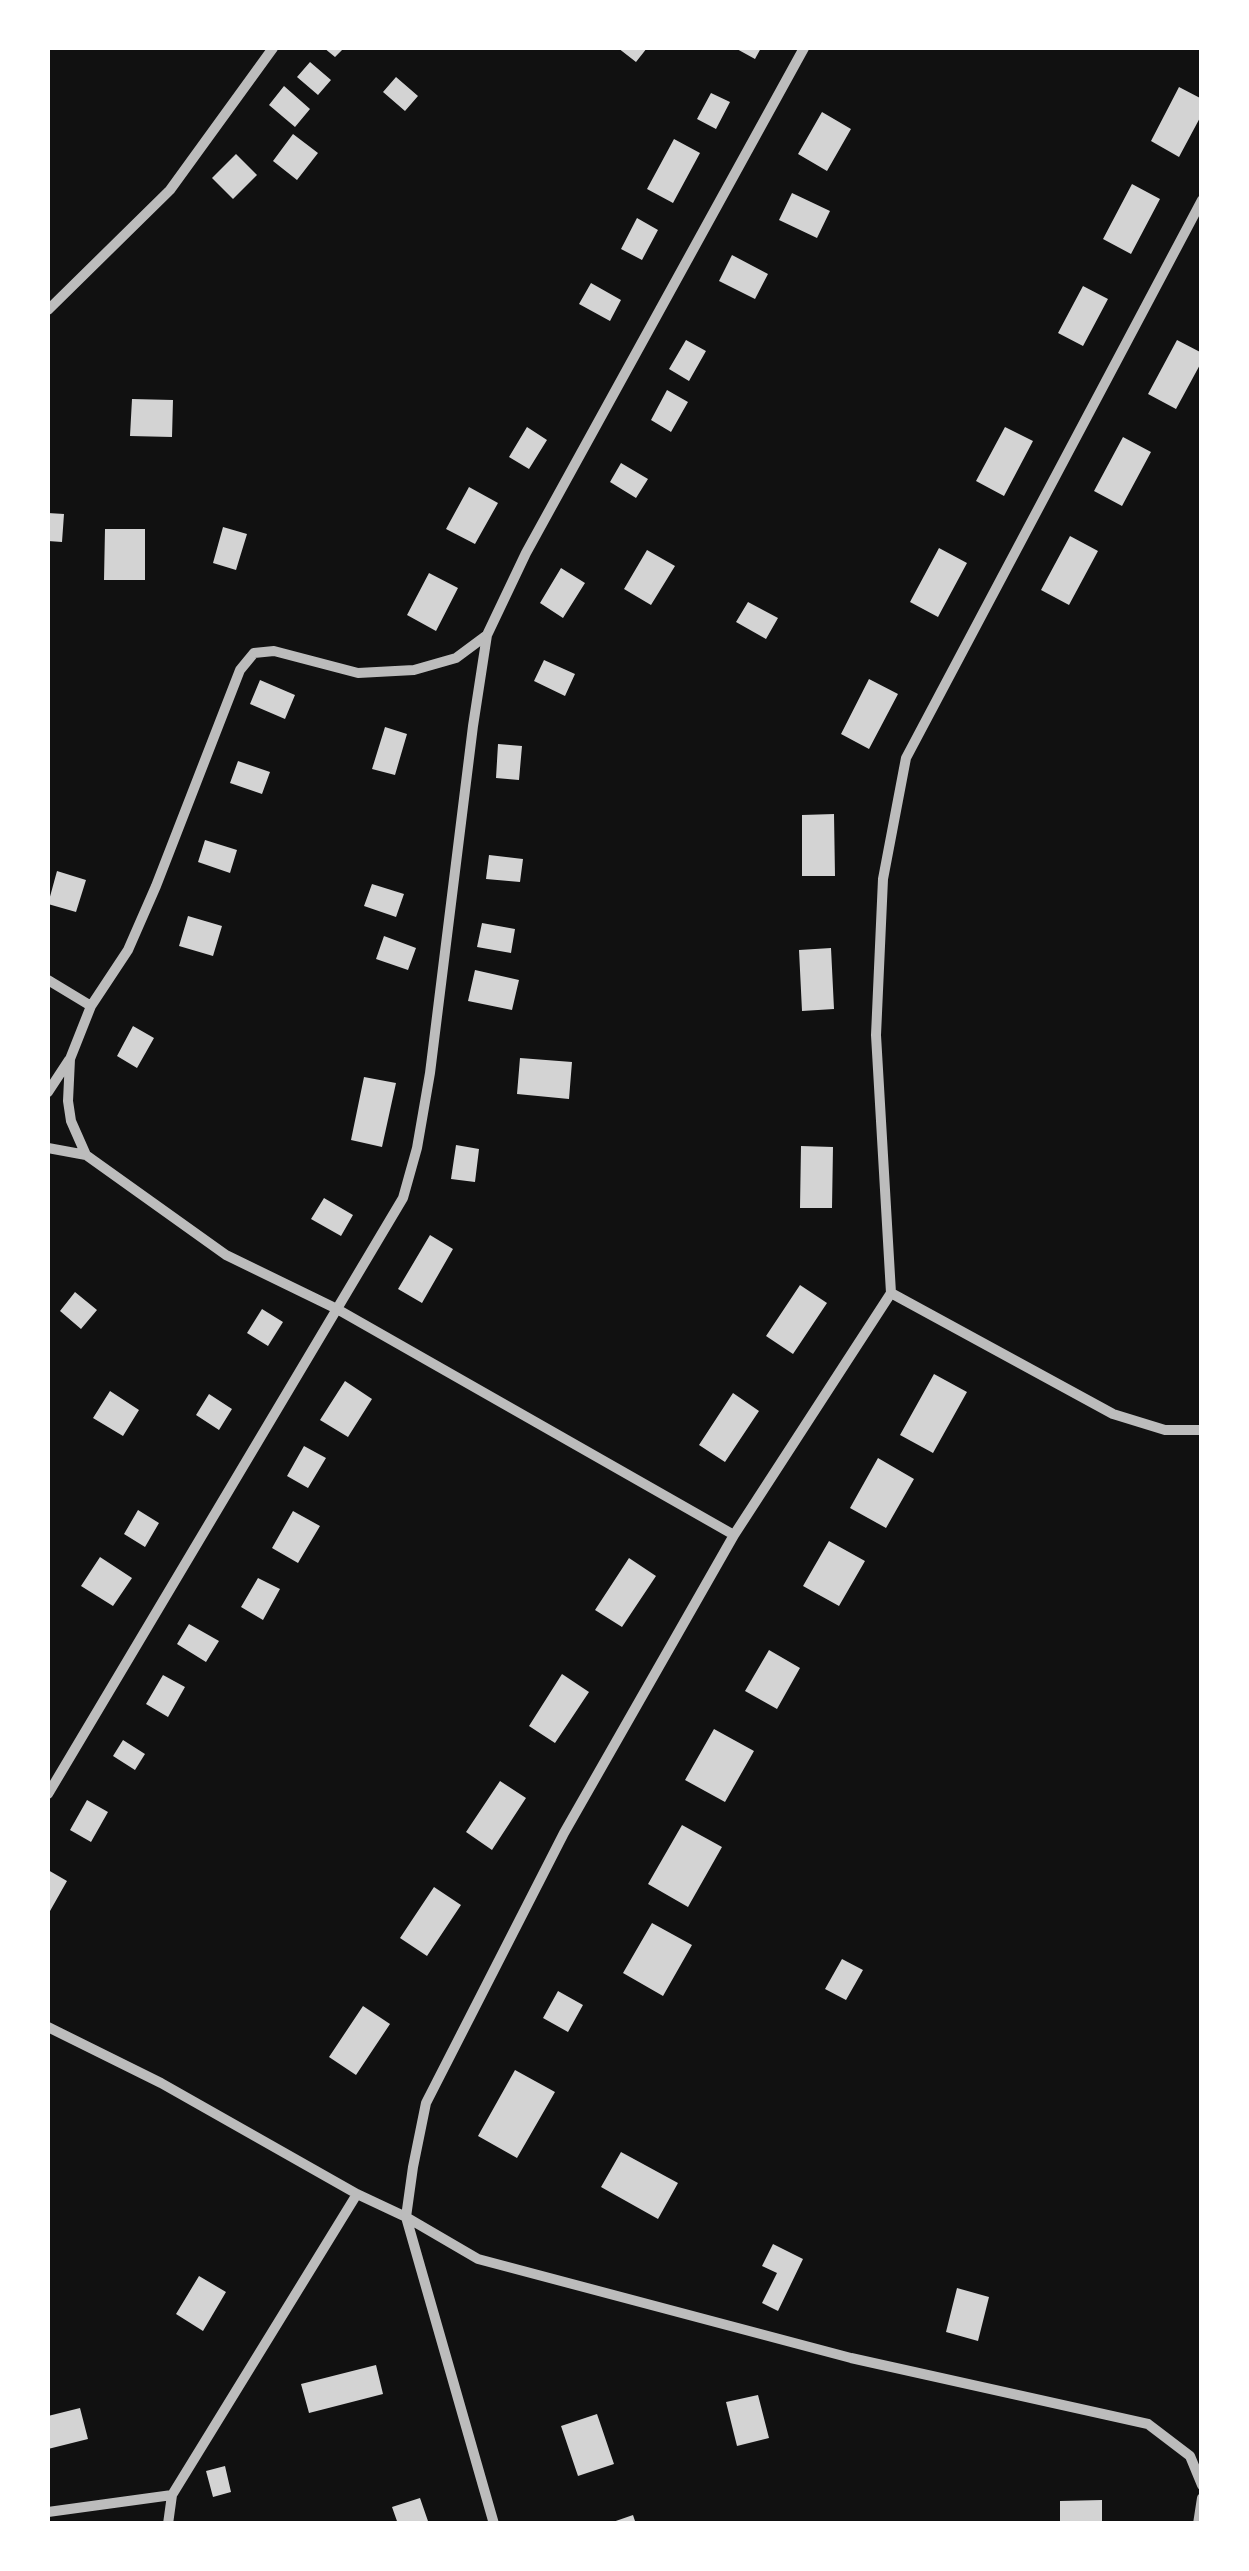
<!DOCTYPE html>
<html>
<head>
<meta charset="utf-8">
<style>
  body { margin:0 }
  #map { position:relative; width:1249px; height:2571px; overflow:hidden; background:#111; font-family:"PT Serif",serif }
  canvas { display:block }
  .frame { position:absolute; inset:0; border:50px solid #fff; pointer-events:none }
</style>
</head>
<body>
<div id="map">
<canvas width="1249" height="2571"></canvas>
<div class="frame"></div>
</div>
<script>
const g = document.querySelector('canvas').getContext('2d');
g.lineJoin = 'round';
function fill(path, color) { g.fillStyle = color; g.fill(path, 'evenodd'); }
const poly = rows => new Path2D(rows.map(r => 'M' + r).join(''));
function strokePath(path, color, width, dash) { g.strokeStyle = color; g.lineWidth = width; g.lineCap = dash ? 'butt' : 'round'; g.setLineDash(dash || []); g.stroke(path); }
const building = poly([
  [324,48,344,48,335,57],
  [618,48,647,48,636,62],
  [735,48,761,48,755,59],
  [310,62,331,80,318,95,297,77],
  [396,77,418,96,405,111,383,92],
  [284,86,310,109,295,127,269,105],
  [1179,87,1202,99,1202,114,1179,157,1151,141],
  [711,93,730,102,716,129,697,119],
  [822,112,851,129,827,171,798,154],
  [293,134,318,153,297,180,273,161],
  [674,139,700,153,673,203,647,189],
  [236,154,257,175,233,199,212,178],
  [1132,184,1160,199,1131,254,1103,239],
  [792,193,830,211,817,238,779,220],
  [637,218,658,230,642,260,621,249],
  [732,255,768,274,755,299,719,281],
  [591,283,621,300,610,321,579,304],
  [1083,286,1108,299,1083,346,1058,333],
  [686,340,706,351,689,381,669,369],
  [1177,340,1202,353,1202,361,1176,409,1148,394],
  [667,390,688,402,671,432,651,420],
  [132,399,173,400,172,437,130,436],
  [527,427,547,440,529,469,509,457],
  [1005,427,1033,441,1004,496,976,481],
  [1123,437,1151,452,1122,506,1094,491],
  [621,463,648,479,636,498,610,482],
  [469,487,498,503,475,544,446,529],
  [48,513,64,514,62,542,48,541],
  [223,527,247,534,236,570,213,563],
  [105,529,145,529,145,580,104,580],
  [1070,536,1098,551,1069,605,1041,590],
  [939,548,967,563,938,617,910,602],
  [647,550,675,566,651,605,624,589],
  [561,568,585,583,563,618,540,603],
  [429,573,458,588,436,631,407,615],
  [748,602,778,618,766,639,736,622],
  [544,660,575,674,565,696,534,681],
  [869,679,898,694,869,749,841,734],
  [260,680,295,695,285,719,250,704],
  [385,727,407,734,395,775,372,769],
  [498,744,522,746,519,780,496,778],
  [238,761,270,772,262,794,230,783],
  [834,814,835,876,802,876,802,815],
  [205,840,237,850,230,873,198,862],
  [489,855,523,859,520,882,486,879],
  [57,871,86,880,76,912,48,904],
  [372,884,404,894,396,917,364,906],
  [188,916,222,926,213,956,179,946],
  [482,923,515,929,511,953,477,947],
  [384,936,416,948,408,970,376,959],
  [831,948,834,1009,802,1011,799,950],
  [475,970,519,980,512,1010,468,1001],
  [133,1026,154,1038,137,1068,117,1056],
  [520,1058,572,1062,569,1099,517,1094],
  [364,1077,396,1083,382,1147,351,1140],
  [456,1145,479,1149,475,1182,451,1179],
  [801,1146,833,1147,832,1208,800,1208],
  [324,1198,353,1215,341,1236,311,1219],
  [430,1235,453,1249,422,1303,398,1289],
  [800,1285,827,1303,793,1354,766,1336],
  [75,1292,97,1310,81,1329,60,1311],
  [262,1309,283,1322,268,1346,247,1333],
  [934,1374,967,1392,933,1453,900,1435],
  [345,1381,372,1399,348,1437,320,1420],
  [110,1391,139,1410,123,1436,93,1418],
  [733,1393,759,1411,725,1462,699,1445],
  [209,1394,232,1409,219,1430,196,1415],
  [304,1446,326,1458,308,1488,287,1476],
  [878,1458,914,1479,886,1528,850,1508],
  [138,1510,159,1523,145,1547,124,1534],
  [293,1511,320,1526,298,1563,272,1548],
  [829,1541,865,1561,839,1606,803,1586],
  [100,1557,132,1578,113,1606,81,1586],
  [629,1558,656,1576,622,1627,595,1610],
  [258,1578,280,1589,263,1620,241,1607],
  [189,1624,219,1641,206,1662,177,1644],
  [769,1650,800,1668,777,1709,745,1691],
  [562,1674,589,1692,555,1743,529,1726],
  [163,1675,185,1687,168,1717,146,1704],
  [714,1729,754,1751,725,1802,685,1780],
  [123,1740,145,1754,135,1770,113,1756],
  [500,1781,526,1798,492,1850,466,1832],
  [87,1800,108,1812,91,1842,70,1830],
  [682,1825,722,1847,688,1907,648,1884],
  [48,1870,67,1881,50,1911,48,1909],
  [434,1887,461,1905,427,1956,400,1938],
  [652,1923,692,1945,663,1996,623,1973],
  [842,1959,863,1970,846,2000,825,1989],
  [558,1991,583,2005,568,2032,543,2018],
  [363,2006,390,2024,356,2075,329,2057],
  [515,2070,555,2092,517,2158,478,2136],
  [621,2152,678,2183,658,2219,601,2187],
  [773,2244,803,2259,778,2311,762,2303,777,2273,762,2266],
  [199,2276,226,2292,203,2331,176,2314],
  [957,2288,989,2297,978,2341,946,2332],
  [376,2365,383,2394,309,2413,301,2384],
  [758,2395,769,2438,737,2446,726,2402],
  [80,2408,88,2439,48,2449,48,2416],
  [597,2414,614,2464,578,2476,561,2426],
  [225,2466,231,2492,213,2497,206,2471],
  [420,2498,429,2524,398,2524,392,2507],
  [1102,2500,1102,2524,1060,2524,1060,2501],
  [633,2515,636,2524,611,2524,610,2523]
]);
const minor = poly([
  [48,310,170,190,273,48],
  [487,635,456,658,414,670,358,673,274,651,254,653,240,670,156,886,128,950,91,1006,70,1059,68,1101,71,1121,86,1155,226,1255,337,1309,734,1535],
  [48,980,91,1006],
  [48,1092,69,1060],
  [48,1148,86,1155],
  [891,1293,1113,1414,1165,1430,1202,1430],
  [48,1794,403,1198,417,1148,430,1073,473,726,487,635,526,553,804,48],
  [48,2027,161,2083,357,2194,406,2217,478,2259,851,2358,1148,2424,1190,2456,1202,2485],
  [48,2512,172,2495],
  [168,2524,172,2495,357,2194],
  [494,2524,406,2217,413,2167,426,2103,564,1833,734,1535,891,1293,876,1035,883,879,906,758,1202,200],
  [1198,2524,1202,2498]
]);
fill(building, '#d3d3d3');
strokePath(minor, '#bcbcbc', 10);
</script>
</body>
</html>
